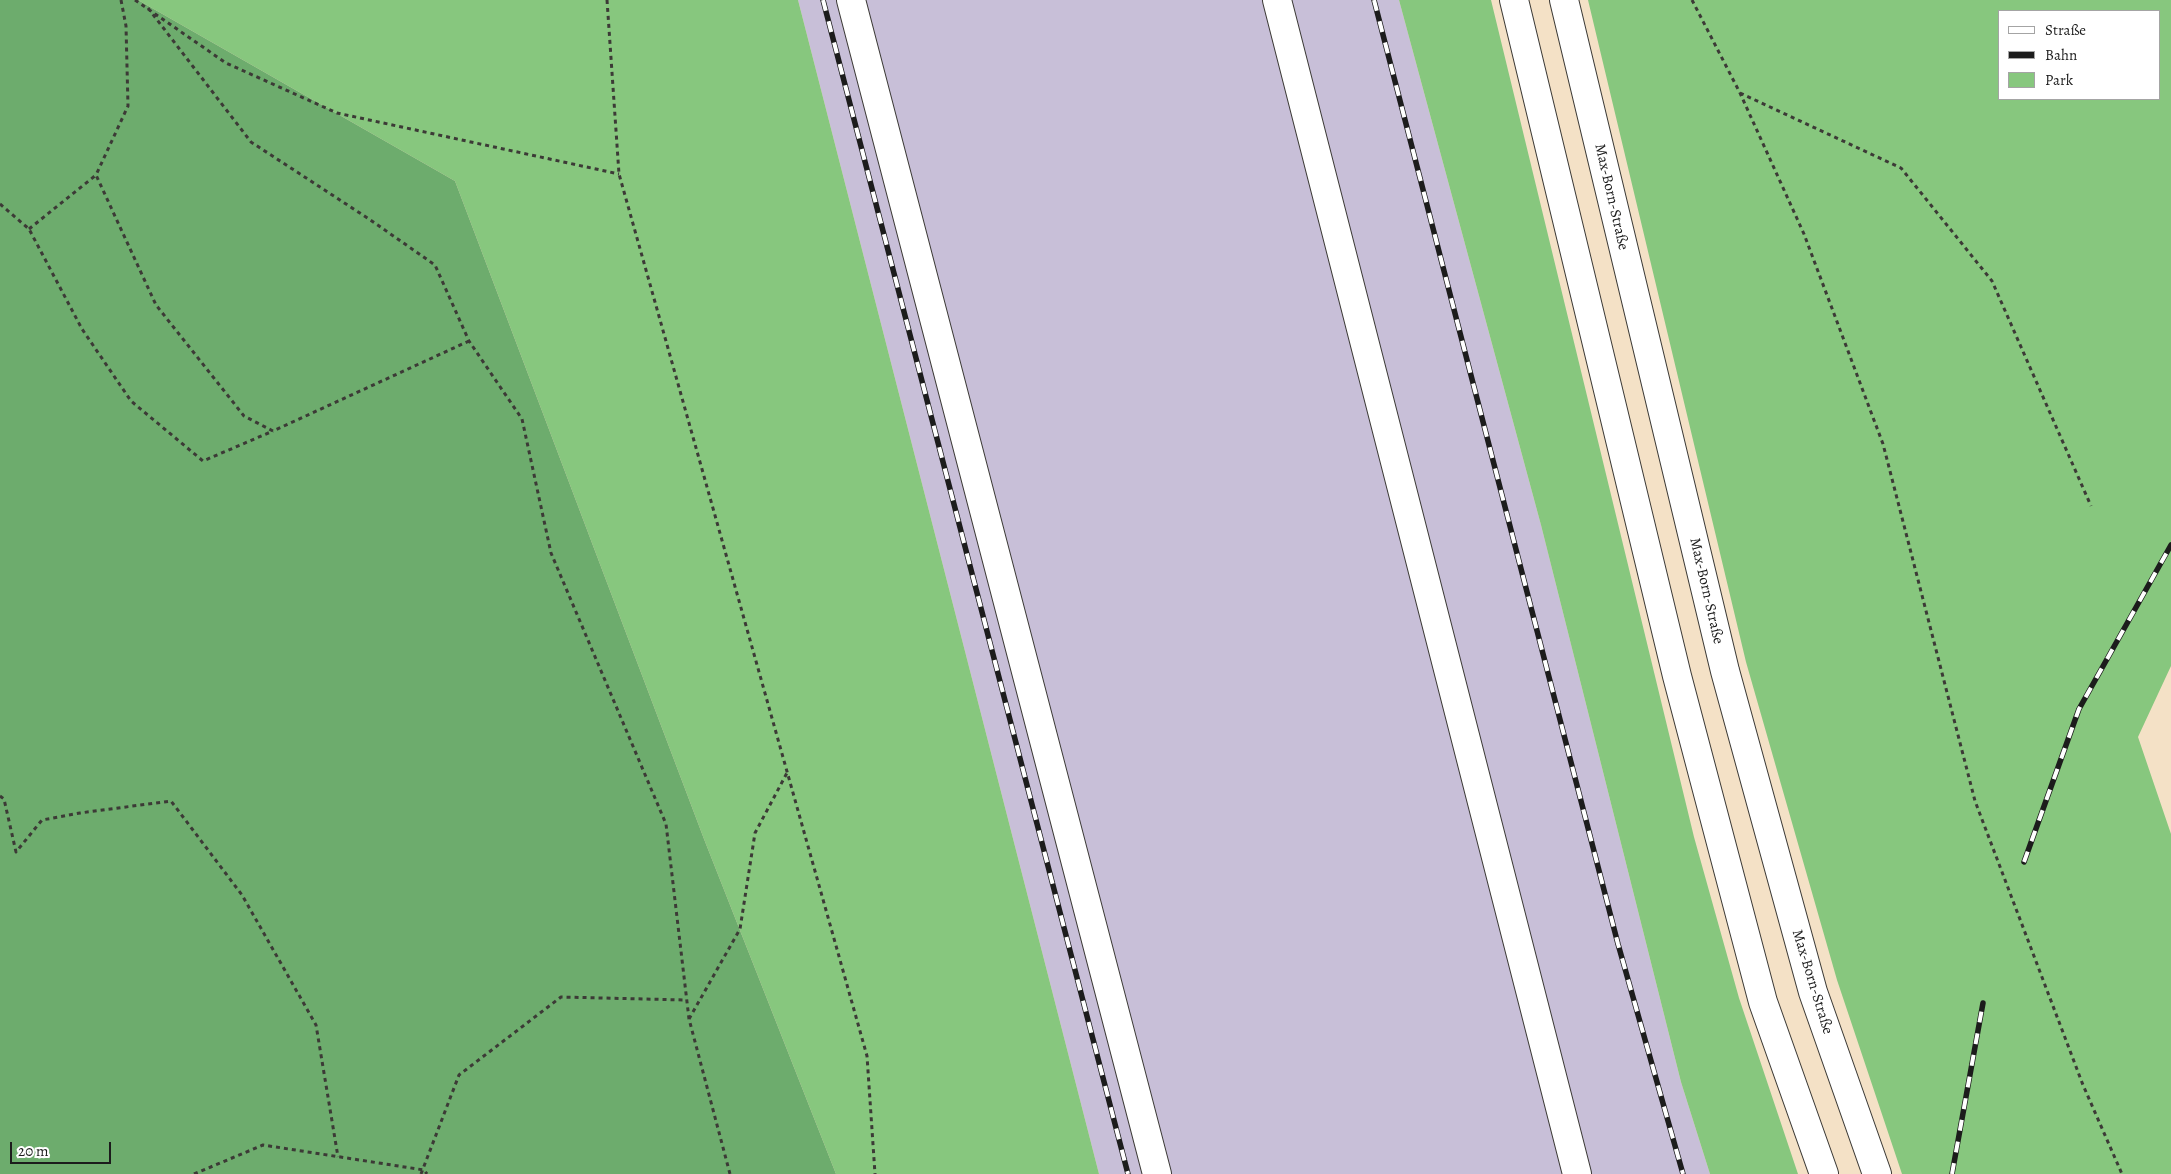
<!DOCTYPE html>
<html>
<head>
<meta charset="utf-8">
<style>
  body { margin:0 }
  #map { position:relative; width:2171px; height:1174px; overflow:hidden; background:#f4e1c6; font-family:Alegreya,serif }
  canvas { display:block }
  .legend { position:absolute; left:1998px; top:10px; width:162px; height:90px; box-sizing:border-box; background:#fff; border:1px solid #a4a4a4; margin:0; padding:6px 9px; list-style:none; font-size:15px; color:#1c1c1c }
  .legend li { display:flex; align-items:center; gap:10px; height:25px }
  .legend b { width:25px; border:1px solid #a4a4a4 }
  .scale { position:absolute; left:10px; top:1142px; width:101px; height:22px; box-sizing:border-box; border:2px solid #1c1c1c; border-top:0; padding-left:6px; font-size:15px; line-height:18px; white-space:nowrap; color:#1c1c1c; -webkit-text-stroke:4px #fff; paint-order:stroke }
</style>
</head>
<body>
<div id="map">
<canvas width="2171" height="1174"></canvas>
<ul class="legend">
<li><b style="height:6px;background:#fff"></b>Straße</li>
<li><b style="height:6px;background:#1c1c1c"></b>Bahn</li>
<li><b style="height:14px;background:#87c77e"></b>Park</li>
</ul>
<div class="scale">20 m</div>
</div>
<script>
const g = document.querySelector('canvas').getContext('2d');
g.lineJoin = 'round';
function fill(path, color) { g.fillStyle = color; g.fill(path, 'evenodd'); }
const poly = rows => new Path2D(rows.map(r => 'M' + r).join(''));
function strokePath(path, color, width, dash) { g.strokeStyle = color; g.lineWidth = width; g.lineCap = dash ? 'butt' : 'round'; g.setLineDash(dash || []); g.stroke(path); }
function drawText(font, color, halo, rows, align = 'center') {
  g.font = font + ' Alegreya,serif'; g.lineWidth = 5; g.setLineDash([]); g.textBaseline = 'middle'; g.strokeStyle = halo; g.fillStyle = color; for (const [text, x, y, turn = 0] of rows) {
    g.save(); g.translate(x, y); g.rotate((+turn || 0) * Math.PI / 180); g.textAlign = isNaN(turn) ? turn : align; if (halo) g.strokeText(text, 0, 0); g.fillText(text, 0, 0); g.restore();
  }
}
const industrial = poly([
  [798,0,1399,0,1541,525,1681,1082,1710,1174,1099,1174]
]);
const green = poly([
  [138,0,798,0,1099,1174,836,1174,704,839,455,181],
  [1399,0,1491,0,1694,837,1739,998,1798,1174,1710,1174,1681,1082,1541,525],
  [1588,0,2171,0,2171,666,2138,737,2171,834,2171,1174,1902,1174,1837,980,1746,662],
  [2000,11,2160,11,2160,99,2000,99]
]);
const forest = poly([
  [0,0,138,0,455,181,704,839,836,1174,0,1174]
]);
const path = poly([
  [121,0,126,26,128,106,96,175,156,305,244,416,273,431,469,341],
  [135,0,226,63,337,113,619,174],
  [607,0,619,174,867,1056,875,1174],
  [1692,0,1740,93,1804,234,1883,444,1975,801,2083,1085,2122,1174],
  [148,8,251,142,369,219,435,265,469,341,522,419,551,553,666,824,689,1019,730,1174],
  [1740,93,1901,168,1992,281,2091,506],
  [0,204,29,229,82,329,131,401,203,461,273,431],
  [29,229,96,175],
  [0,796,4,799,16,852,42,820,80,813,171,801,242,895,316,1025,338,1157],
  [689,1019,740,929,755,833,788,771],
  [194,1174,263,1145,424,1170,427,1174],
  [421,1174,459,1075,561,997,686,1000]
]);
const minor = poly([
  [851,0,1157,1174],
  [1277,0,1577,1174]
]);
const major = poly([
  [1514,0,1677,676,1763,1002,1824,1174],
  [1564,0,1725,671,1813,992,1877,1174]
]);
const rail = poly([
  [823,0,1128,1174],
  [1374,0,1618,944,1683,1174],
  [2024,862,2079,709,2171,545],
  [1952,1174,1983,1003]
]);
const streetNames = [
  ["Max-Born-Straße",1611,197,77],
  ["Max-Born-Straße",1706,591,77],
  ["Max-Born-Straße",1812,982,73]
];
fill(industrial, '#c8bfd8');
fill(green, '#87c77e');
fill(forest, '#6dac6d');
strokePath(minor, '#3c3a36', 30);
strokePath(major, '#3c3a36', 30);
strokePath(path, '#3c3a36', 3, [4, 4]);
strokePath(minor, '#fff', 28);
strokePath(major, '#fff', 28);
strokePath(rail, '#1c1c1c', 5.5);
strokePath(rail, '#fff', 4, [11]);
drawText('15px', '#1c1c1c', '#fff', streetNames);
</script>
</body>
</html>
